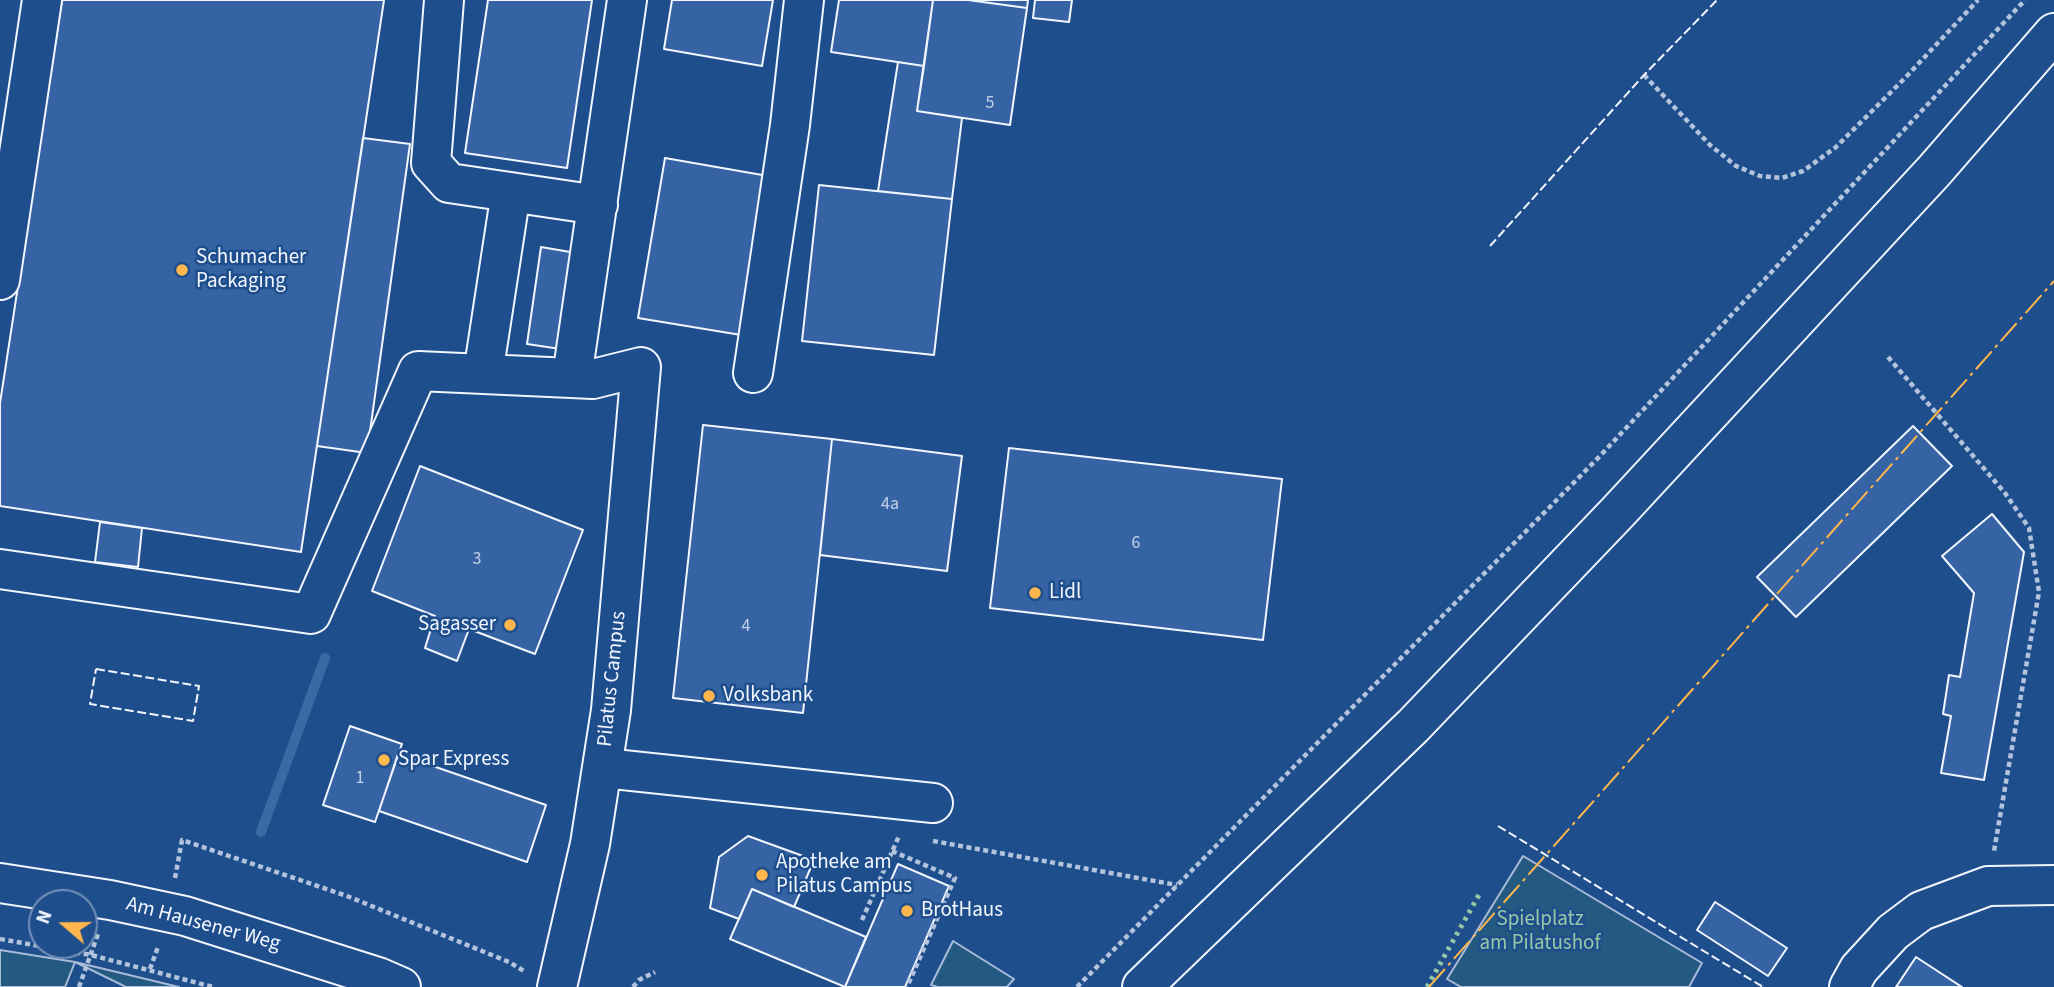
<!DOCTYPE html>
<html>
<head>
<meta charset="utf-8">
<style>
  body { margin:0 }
  #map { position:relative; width:2054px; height:987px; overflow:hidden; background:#1f4e8c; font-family:"Source Sans 3",sans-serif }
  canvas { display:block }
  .north { position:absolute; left:28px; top:889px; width:70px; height:70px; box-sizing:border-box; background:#1f4e8c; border:2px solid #7391ba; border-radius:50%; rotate:290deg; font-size:19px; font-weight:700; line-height:28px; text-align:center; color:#f2f6ff }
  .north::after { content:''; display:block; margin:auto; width:24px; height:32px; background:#ffb74d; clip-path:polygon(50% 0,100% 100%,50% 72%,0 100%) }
</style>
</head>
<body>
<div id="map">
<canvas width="2054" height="987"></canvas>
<div class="north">N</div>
</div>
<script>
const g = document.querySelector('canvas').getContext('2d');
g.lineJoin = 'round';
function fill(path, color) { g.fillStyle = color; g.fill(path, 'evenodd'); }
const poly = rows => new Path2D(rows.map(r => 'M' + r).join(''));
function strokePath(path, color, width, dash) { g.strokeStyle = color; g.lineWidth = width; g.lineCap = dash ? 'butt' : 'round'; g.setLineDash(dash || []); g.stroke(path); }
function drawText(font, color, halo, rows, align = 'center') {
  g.font = font + ' "Source Sans 3",sans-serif'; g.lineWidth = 5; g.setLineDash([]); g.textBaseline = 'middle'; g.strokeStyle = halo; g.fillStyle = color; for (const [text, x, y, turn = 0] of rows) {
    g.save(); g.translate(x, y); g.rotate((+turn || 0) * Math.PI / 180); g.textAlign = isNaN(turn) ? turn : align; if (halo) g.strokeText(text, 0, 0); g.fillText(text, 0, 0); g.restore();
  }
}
const green = poly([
  [1523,856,1702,963,1689,987,1461,987,1447,979,1523,856],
  [953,941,1014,979,1007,987,938,987,931,985,953,941],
  [0,950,75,962,179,987,126,987,75,962,65,987,0,987,0,950]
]);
const stream = poly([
  [261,832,325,658]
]);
const building = poly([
  [62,0,384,0,301,552,0,506,0,403,62,0],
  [488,0,592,0,567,168,465,153,488,0],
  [672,0,773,0,762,66,664,49,672,0],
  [839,0,933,0,924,66,831,52,839,0],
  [933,0,968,0,1027,8,1010,125,917,111,933,0],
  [968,0,1028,0,1027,8,968,0],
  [1035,0,1072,0,1069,22,1033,18,1035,0],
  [898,62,924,66,917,111,962,118,952,199,878,191,898,62],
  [363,138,410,144,367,453,317,446,363,138],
  [665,158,768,176,741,335,638,318,665,158],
  [819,185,952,199,934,355,802,341,819,185],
  [541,247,582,254,567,350,527,344,541,247],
  [703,425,832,439,803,713,673,698,703,425],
  [1913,426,1952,466,1796,617,1757,577,1913,426],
  [832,439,962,456,947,571,820,555,832,439],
  [1009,448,1282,479,1263,640,990,608,1009,448],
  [420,466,583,530,535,654,469,629,457,661,425,648,435,616,372,591,420,466],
  [1992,514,2024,552,1984,780,1941,773,1951,716,1943,714,1949,675,1960,677,1974,593,1942,556,1992,514],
  [100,522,142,528,138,567,95,562,100,522],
  [350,726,402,744,375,822,323,805,350,726],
  [398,754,546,805,527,862,379,811,398,754],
  [748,836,814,860,794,907,752,889,739,919,710,908,719,857,748,836],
  [898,864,949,886,905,987,845,987,898,864],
  [752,889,866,937,845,987,730,939,752,889],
  [1715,902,1787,948,1768,976,1697,930,1715,902],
  [1916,957,1962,987,1896,987,1916,957]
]);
const path = poly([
  [1644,75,1710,145,1736,166,1760,176,1782,178,1803,171,1836,147,1905,78,1978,0],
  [1888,357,2005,493,2029,528,2039,592,1994,851],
  [933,841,1177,885],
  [892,851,955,878,907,987],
  [175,878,182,840,347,896,509,962,524,971],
  [862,920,899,836],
  [0,939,91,955,213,987],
  [150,969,158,947],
  [79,987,98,934],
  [633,987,639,980,655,972],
  [1077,987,1600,456,2025,0]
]);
const minor = poly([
  [444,0,431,163,449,183,598,205],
  [0,280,42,0],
  [753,373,790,125,804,0],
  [483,374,511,192],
  [572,377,627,0],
  [0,569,311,614,418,371,593,379,641,367,611,710,590,844,557,987],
  [604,768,933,803],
  [1849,987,1859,969,1893,932,1921,911,1988,886,2054,885]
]);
const major = poly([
  [0,883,110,900,185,916,378,977,401,987],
  [1142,987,1413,726,1617,513,1934,171,2054,33]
]);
const hedge = poly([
  [1427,987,1480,893]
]);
const fence = poly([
  [1490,246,1644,75,1717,0],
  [96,669,199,686,193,721,90,704,96,669],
  [1498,826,1763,987]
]);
const power = poly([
  [1429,987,2054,281]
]);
const markers = [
  [182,270,7,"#ffb74d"],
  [1035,593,7,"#ffb74d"],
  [510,625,7,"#ffb74d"],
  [709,696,7,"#ffb74d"],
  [384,760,7,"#ffb74d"],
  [762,875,7,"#ffb74d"],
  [907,911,7,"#ffb74d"]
];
const numberNames = [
  ["5",990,104],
  ["4a",890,505],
  ["6",1136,544],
  ["3",477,560],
  ["4",746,627],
  ["1",360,779]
];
const poiNames = [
  ["Schumacher",196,258],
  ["Packaging",196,282],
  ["Lidl",1049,593],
  ["Sagasser",496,625,"right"],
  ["Volksbank",723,696],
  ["Spar Express",398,760],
  ["Apotheke am",776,863],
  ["Pilatus Campus",776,887],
  ["BrotHaus",921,911]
];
const streetNames = [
  ["Pilatus Campus",613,679,-84],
  ["Am Hausener Weg",203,925,15]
];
const parkNames = [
  ["Spielplatz",1540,920],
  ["am Pilatushof",1540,944]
];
fill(green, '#245a82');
strokePath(green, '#a8bbd7', 2);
strokePath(stream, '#3b69a3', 10);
fill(building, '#3563a3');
strokePath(building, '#f2f6ff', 2);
strokePath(minor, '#f2f6ff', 42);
strokePath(major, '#f2f6ff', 42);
strokePath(path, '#b3c4dc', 4.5, [5, 3.5]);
strokePath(minor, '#1f4e8c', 38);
strokePath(major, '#1f4e8c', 38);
strokePath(hedge, '#97c8a6', 5, [3.5, 5]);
strokePath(fence, '#f2f6ff', 2, [9, 3.5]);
strokePath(power, '#ffb74d', 2, [24, 5, 3.5, 5]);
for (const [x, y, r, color] of markers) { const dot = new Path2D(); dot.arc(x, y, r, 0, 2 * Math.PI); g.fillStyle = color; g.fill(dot); strokePath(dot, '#1f4e8c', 2.5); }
drawText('18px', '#c3d1e8', null, numberNames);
drawText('21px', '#f2f6ff', '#1f4e8c', poiNames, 'left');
drawText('21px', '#f2f6ff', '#1f4e8c', streetNames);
drawText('21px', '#97c8a6', '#1f4e8c', parkNames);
</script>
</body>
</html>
